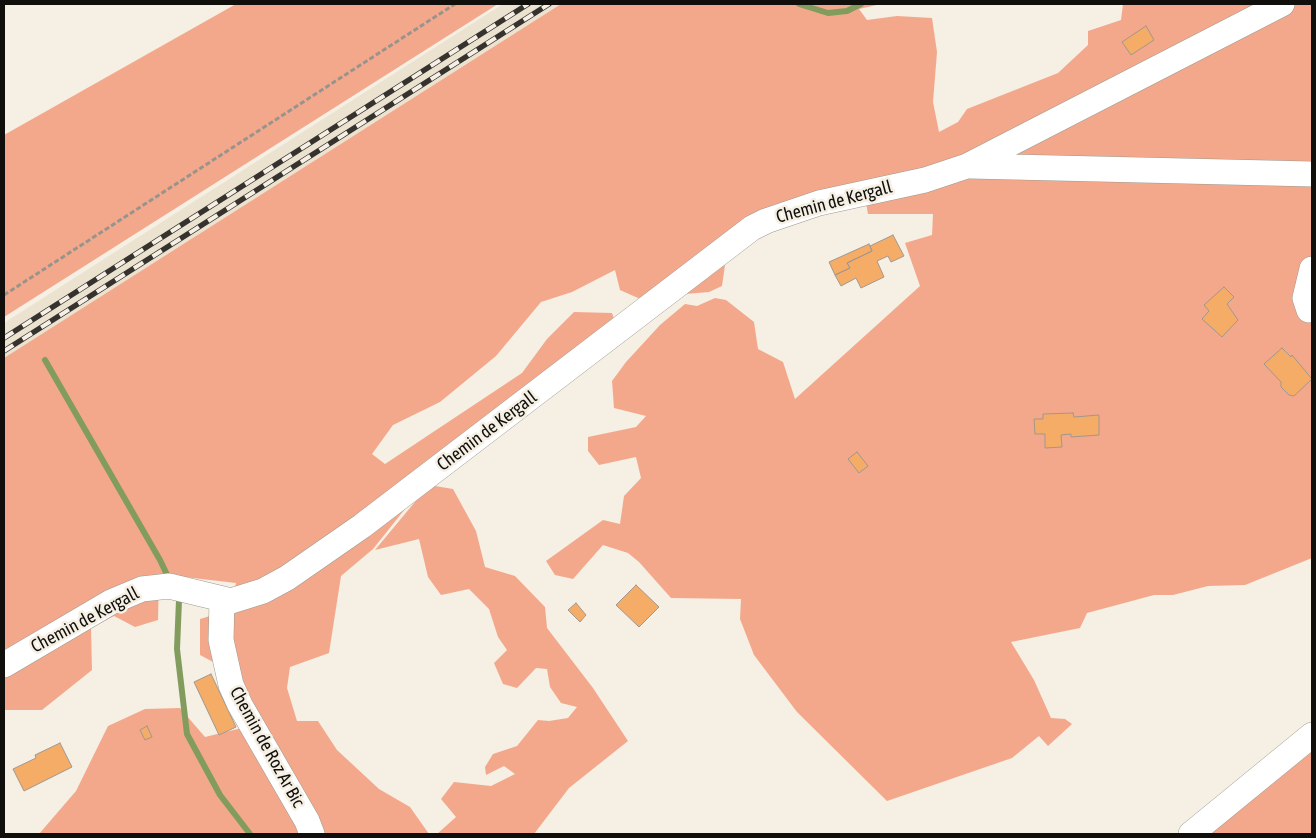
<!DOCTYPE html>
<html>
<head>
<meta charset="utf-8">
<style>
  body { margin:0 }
  #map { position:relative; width:1316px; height:838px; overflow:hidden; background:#f5efe4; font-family:"Asap Condensed",sans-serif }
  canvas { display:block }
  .frame { position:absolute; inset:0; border:5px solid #110f0c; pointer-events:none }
</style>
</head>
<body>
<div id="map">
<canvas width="1316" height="838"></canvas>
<div class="frame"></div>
</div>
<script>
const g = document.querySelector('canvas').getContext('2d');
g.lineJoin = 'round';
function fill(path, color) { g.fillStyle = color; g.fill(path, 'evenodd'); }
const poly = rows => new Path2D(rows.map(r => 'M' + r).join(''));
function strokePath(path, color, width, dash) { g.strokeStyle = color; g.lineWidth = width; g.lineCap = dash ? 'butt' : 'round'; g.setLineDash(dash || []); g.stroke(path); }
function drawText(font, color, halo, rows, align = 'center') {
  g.font = font + ' "Asap Condensed",sans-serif'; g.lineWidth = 5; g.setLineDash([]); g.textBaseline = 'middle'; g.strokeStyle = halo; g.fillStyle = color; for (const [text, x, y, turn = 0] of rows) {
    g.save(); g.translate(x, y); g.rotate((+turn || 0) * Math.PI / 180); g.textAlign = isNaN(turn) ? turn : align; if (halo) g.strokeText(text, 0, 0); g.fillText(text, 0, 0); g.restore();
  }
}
const built = poly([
  [503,4,561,4,4,358,4,323]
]);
const forest = poly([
  [236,4,498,4,4,317,4,135],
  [561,4,881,4,859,9,867,20,897,16,932,18,937,52,933,102,939,132,958,122,967,109,1058,73,1088,45,1088,31,1121,20,1123,4,1312,4,1312,558,1245,585,1208,586,1173,595,1154,595,1087,613,1080,628,1011,642,1034,680,1051,718,1065,719,1072,724,1048,746,1039,736,1012,758,887,801,797,712,754,655,740,619,741,599,671,598,639,562,628,553,603,545,573,579,555,575,546,561,603,520,620,524,624,496,641,478,636,457,599,465,588,451,588,437,636,427,646,416,614,408,612,381,626,362,660,325,685,304,697,306,715,298,726,300,754,322,758,349,783,362,795,399,920,286,905,243,932,235,933,214,868,214,863,186,728,244,722,286,709,292,638,298,620,290,615,270,572,292,541,302,496,356,440,402,393,425,372,454,385,464,522,373,547,339,574,312,612,313,616,324,421,489,373,549,341,576,329,653,290,667,287,688,297,721,318,721,337,750,379,789,410,807,429,834,39,834,76,791,108,726,145,709,180,708,205,737,246,727,217,664,200,655,200,619,230,610,236,583,159,574,158,620,135,627,114,616,91,628,92,670,42,710,4,710,4,358],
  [429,485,453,489,476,531,485,567,515,576,545,607,547,628,593,688,628,741,569,788,534,834,437,834,456,817,441,799,454,782,491,786,515,774,504,766,486,775,485,767,493,754,517,746,538,720,549,721,568,718,577,707,561,703,550,687,547,669,536,668,517,688,503,684,494,663,507,650,498,637,489,609,469,589,441,595,428,577,419,539,375,550],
  [1312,745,1312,834,1210,834]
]);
const stream = poly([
  [799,4,828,13,847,11,861,4],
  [45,360,160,560,170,581],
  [177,595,179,600,177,649,187,734,220,795,250,834]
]);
const building = poly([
  [1146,26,1154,40,1131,55,1122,42,1146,26],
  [893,235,904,256,891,262,888,256,877,261,884,277,861,288,856,278,841,286,835,275,850,268,847,263,872,251,870,246,893,235],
  [869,244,872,251,847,263,850,268,835,275,829,262,869,244],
  [1224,287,1234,297,1227,304,1238,320,1222,337,1202,319,1209,311,1204,305,1224,287],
  [1282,348,1291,357,1292,355,1312,379,1294,396,1289,395,1281,387,1281,382,1264,364,1282,348],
  [1073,413,1074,417,1099,415,1099,435,1071,437,1071,434,1061,435,1062,447,1045,448,1045,434,1035,434,1034,419,1043,419,1043,414,1073,413],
  [857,452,868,466,859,473,848,459,857,452],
  [636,585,659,607,639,627,616,605,636,585],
  [576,603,586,615,580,622,568,610,576,603],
  [211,674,236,727,219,735,194,682,211,674],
  [147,726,152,737,145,740,140,730,147,726],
  [60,743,72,767,24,791,13,769,36,758,35,755,60,743]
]);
const path = poly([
  [4,295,455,4]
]);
const minor = poly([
  [970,166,1312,174],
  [1309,310,1305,298,1312,269],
  [222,600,221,640,231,685,240,705,307,821,312,834],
  [4,665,111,602,142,589,169,586,231,601,263,591,287,578,362,526,752,228,766,221,819,203,925,180,967,166,1282,4],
  [1191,834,1312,735]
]);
const rail = poly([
  [4,338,528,4],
  [4,351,549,4]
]);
const streetNames = [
  ["Chemin de Kergall",834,202,-15],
  ["Chemin de Kergall",487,431,-37],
  ["Chemin de Kergall",85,620,-28],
  ["Chemin de Roz Ar Bic",267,747,61]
];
fill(built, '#ebe2cf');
fill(forest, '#f3a88c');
strokePath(stream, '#829c5d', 6);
fill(building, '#f5ac67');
strokePath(building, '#a1978f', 1);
strokePath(minor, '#9e998e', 26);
strokePath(path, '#98948c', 3, [5, 2.5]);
strokePath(minor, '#fff', 25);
strokePath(rail, '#36332f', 5.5);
strokePath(rail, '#f5efe4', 4, [11]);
drawText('18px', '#110f0c', '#f5efe4', streetNames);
</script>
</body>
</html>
